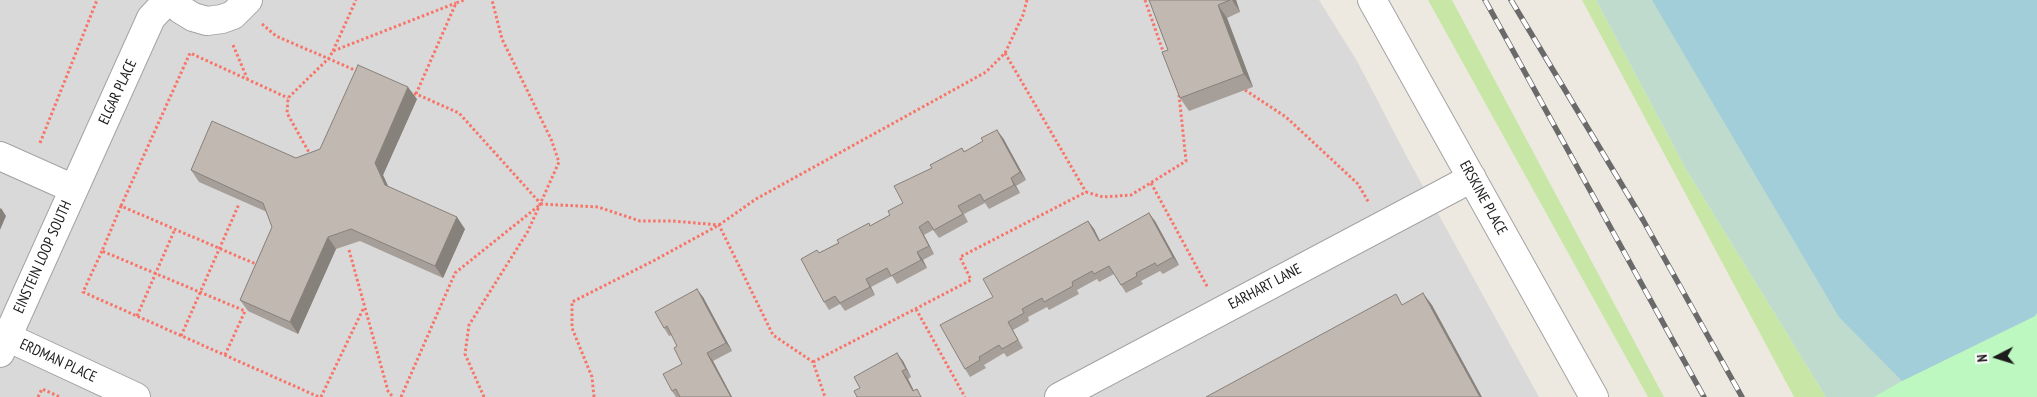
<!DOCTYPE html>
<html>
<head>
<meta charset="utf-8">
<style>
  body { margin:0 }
  #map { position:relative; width:2037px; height:397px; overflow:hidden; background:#ede9e1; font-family:"PT Sans Narrow",sans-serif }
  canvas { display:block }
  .north { position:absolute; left:1972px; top:332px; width:50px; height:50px; -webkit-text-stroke:4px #fff; paint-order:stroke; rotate:265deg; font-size:14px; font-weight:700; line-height:20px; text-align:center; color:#1c1c1c }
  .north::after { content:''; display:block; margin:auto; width:18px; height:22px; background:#1c1c1c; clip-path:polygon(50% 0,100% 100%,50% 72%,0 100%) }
</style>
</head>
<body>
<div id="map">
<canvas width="2037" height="397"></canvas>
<div class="north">N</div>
</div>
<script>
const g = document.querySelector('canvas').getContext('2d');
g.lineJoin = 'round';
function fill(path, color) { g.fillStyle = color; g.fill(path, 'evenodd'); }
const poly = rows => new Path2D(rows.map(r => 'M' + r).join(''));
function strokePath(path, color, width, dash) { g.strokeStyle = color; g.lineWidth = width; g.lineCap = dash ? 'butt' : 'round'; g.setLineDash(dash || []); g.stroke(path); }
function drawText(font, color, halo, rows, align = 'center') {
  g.font = font + ' "PT Sans Narrow",sans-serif'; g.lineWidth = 4.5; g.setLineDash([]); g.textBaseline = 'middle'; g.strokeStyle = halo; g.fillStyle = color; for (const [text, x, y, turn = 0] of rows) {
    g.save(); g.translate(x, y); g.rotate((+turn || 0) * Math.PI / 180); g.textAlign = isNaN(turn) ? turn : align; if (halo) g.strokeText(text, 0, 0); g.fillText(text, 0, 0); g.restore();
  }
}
const residential = poly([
  [0,0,1319,0,1357,61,1408,159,1539,397,0,397]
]);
const grass = poly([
  [1428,0,1452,0,1664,397,1648,397],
  [1582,0,1596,0,1686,169,1826,397,1794,397]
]);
const wetland = poly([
  [1596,0,2037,0,2037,397,1826,397,1686,169]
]);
const park = poly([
  [2037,313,2037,397,1874,397,1902,381,2035,316]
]);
const water = poly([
  [1652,0,2037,0,2037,313,2035,316,1902,381,1839,317]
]);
const path = poly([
  [1145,0,1164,54],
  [262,24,276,36,357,71],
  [233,45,247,78],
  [333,51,356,0],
  [1005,53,1086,192],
  [1245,90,1286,117,1358,184,1369,203],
  [409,93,416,94,459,113,541,204],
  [416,94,456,3,464,0],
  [40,143,97,0],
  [311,156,287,113,288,98,329,58,333,51,456,3],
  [1151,183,1208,288],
  [121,206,190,53,288,98],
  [349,250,388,391,393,397],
  [102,251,83,292,319,397],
  [916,309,965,397],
  [137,316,175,229],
  [181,336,239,204],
  [225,355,245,311,102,251,121,206,258,265],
  [813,362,971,280,960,257,1086,192,1103,197,1131,195,1186,161,1179,95],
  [38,397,42,389,60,397],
  [321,397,364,307],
  [401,397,455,273,541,204,598,207,640,221,673,221,719,225,773,335,813,362,825,397],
  [484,397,465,354,469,325,528,231,559,162,551,139,502,39,492,0],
  [594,397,592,377,572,328,572,302,655,260,719,225,756,199,986,72,1005,53,1023,15,1027,0]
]);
const street = poly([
  [173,0,180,9,193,17,207,21,222,19,233,15,248,0],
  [1372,0,1594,397],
  [0,156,74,189],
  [7,337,136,397],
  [0,353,151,18,168,0],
  [1059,397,1472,178]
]);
const rail = poly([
  [1485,0,1704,397],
  [1511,0,1643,220,1742,397]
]);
const wall = poly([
  [1149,0,1236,0,1240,12,1227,18,1253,87,1189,111,1180,98,1168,50],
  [417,99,383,175,388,186,465,229,443,278,360,241,336,249,298,334,248,311,240,300,272,227,267,212,199,182,191,170,296,158,320,149],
  [1003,138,1026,180,1016,186,1020,193,989,209,985,203,964,214,968,222,939,238,933,230,924,235,934,254,923,260,927,268,897,284,892,276,871,287,875,295,845,311,840,304,829,310,824,302,819,253,890,215,903,203,932,168,962,148,964,151],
  [1088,221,1094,229,1100,241,1155,221,1179,265,1163,274,1160,271,1141,281,1143,284,1126,293,1114,274,1099,282,1097,279,1077,290,1079,294,1049,310,1047,307,1028,317,1029,321,1013,330,1023,348,1007,357,1004,353,984,365,986,368,970,377,965,369,993,297],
  [703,297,732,351,713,361,732,397,676,397,672,391,682,364,677,346,672,335,669,336,664,328],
  [903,361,911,377,908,379,914,391,922,397,860,388]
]);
const shadedWall = poly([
  [1232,0,1236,0,1240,12],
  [1218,5,1227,18,1253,87,1244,74],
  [408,87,417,99,383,175,393,197,385,185,375,163],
  [997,130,1003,138,1026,180,1020,172],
  [1011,178,1016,186,1020,193,1014,185],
  [1,208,6,216,0,230,0,209],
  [1149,213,1155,221,1179,265,1173,257],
  [457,217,465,229,443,278,435,266],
  [1088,221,1094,229,1104,249,1099,241],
  [919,227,924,235,934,254,929,246],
  [328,237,336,249,298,334,290,322],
  [917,252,923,260,927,268,921,260],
  [866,279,871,287,875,295,870,287],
  [697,289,703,297,732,351,726,343],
  [1423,293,1432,305,1482,397,1480,397],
  [707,353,713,361,732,397,731,397],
  [897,353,903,361,911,377,906,369],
  [902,371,908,379,917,397,913,391]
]);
const building = poly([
  [1149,0,1230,0,1218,5,1244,74,1180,98,1162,52,1168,50,1149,0],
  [358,65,408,87,375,163,385,185,457,217,435,266,351,229,328,237,290,322,240,300,272,227,263,203,191,170,212,121,296,158,320,149,358,65],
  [997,130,1020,172,1011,178,1014,185,984,201,980,194,958,206,963,214,934,230,928,221,919,227,929,246,917,252,921,260,891,276,887,268,866,279,870,287,840,303,835,296,824,302,801,259,817,250,819,253,839,243,837,240,869,223,870,226,890,215,888,211,903,203,894,186,932,168,930,165,962,148,964,152,983,141,981,138,997,130],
  [1149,213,1173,257,1157,266,1155,263,1136,273,1137,276,1121,285,1109,266,1094,274,1092,271,1072,282,1073,286,1044,302,1042,298,1022,309,1024,313,1008,322,1018,340,1002,349,999,345,979,357,980,360,965,369,940,325,993,297,983,279,1088,221,1099,241,1149,213],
  [697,289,726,343,707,353,731,397,680,397,676,389,672,391,663,374,682,364,674,348,677,346,667,326,664,328,655,312,697,289],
  [1423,293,1480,397,1206,397,1396,294,1402,305,1423,293],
  [897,353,906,369,902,371,913,391,917,389,921,397,857,397,854,391,860,388,854,377,897,353]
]);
const streetNames = [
  ["ELGAR PLACE",118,92,-65],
  ["ERSKINE PLACE",1483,198,61],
  ["EINSTEIN LOOP SOUTH",43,257,-66],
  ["EARHART LANE",1265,287,-28],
  ["ERDMAN PLACE",58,361,25]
];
fill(residential, '#dad9d9');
fill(grass, '#c8e7a7');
fill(wetland, '#bedbcd');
fill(park, '#bdf8c1');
fill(water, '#a2ceda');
strokePath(street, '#a3a3a3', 30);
strokePath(path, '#f77568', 3, [2.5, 2.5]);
strokePath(street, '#fff', 28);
strokePath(rail, '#6a6a6a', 5.5);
strokePath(rail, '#fff', 4, [11]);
fill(wall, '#a69e98');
fill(shadedWall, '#87817c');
fill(building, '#c1b8b1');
strokePath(building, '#87817c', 1);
drawText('15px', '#1c1c1c', '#fff', streetNames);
</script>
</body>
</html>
